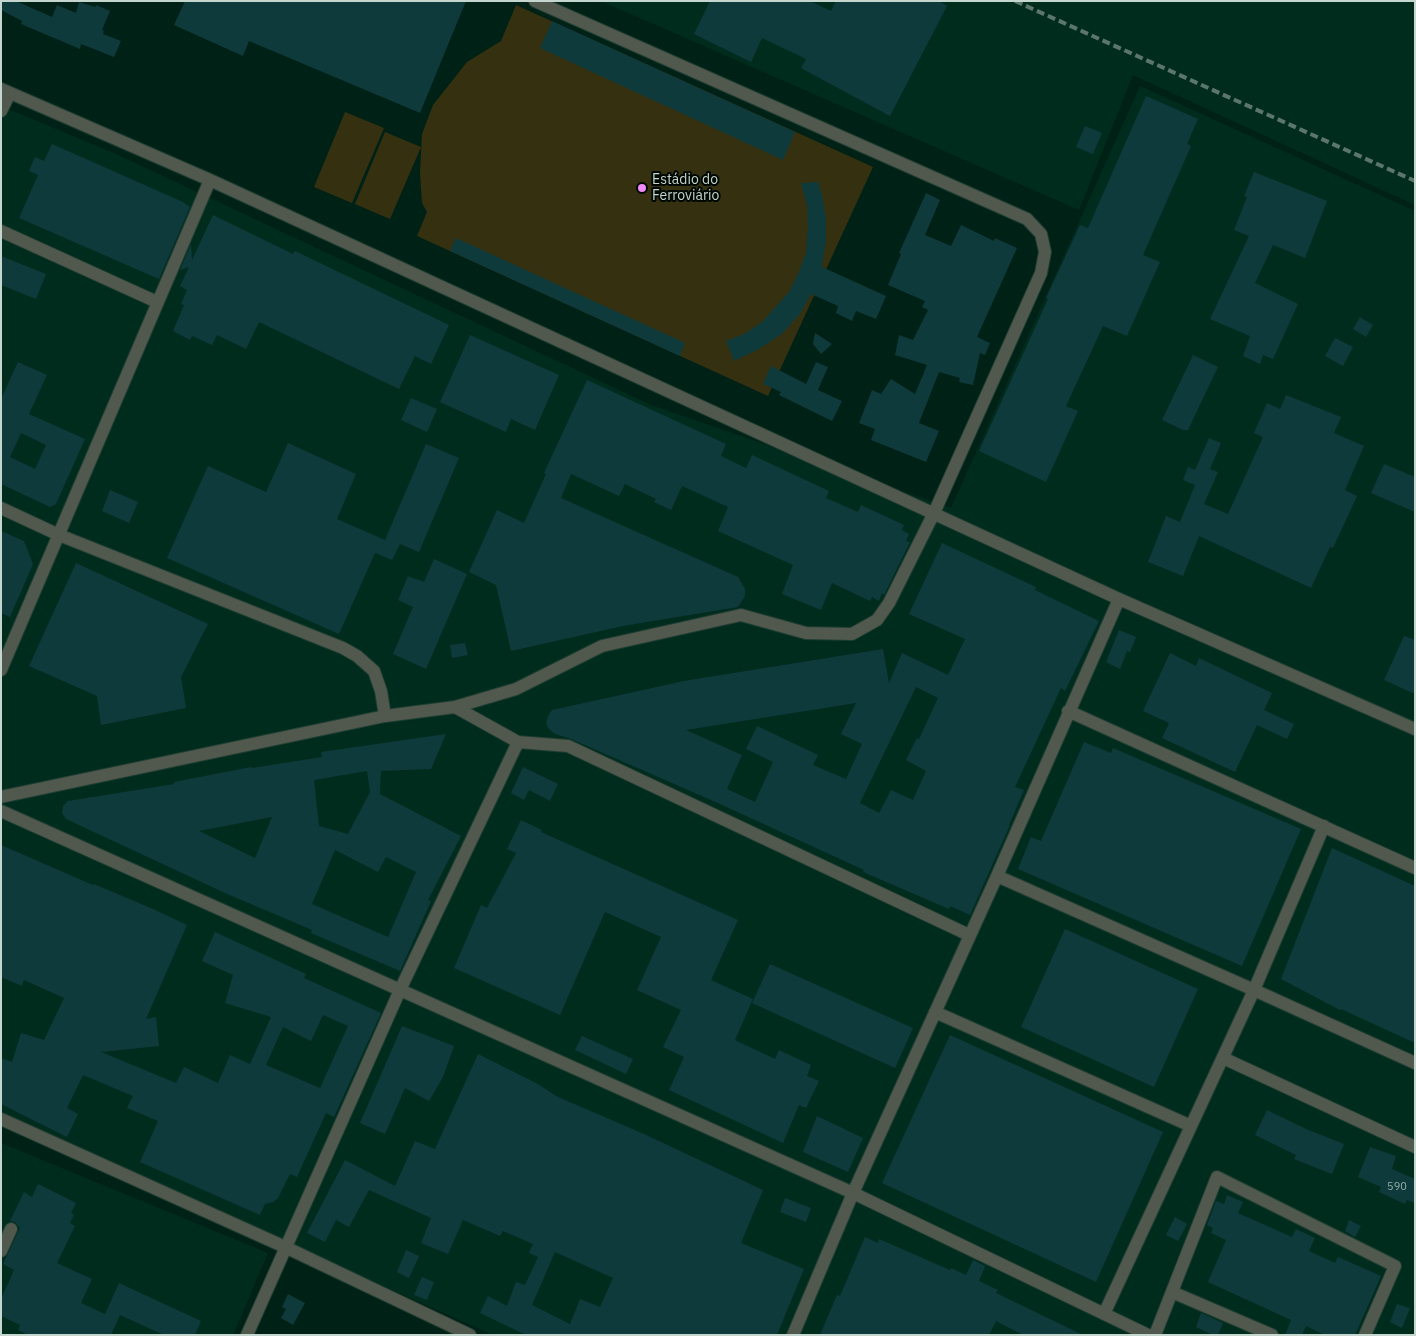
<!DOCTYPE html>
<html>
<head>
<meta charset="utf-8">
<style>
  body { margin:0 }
  #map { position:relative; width:1416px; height:1336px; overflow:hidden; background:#002116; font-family:"IBM Plex Sans",sans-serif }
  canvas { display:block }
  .frame { position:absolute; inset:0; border:2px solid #c4d6ce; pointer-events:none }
</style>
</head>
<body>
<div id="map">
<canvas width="1416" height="1336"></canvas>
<div class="frame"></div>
</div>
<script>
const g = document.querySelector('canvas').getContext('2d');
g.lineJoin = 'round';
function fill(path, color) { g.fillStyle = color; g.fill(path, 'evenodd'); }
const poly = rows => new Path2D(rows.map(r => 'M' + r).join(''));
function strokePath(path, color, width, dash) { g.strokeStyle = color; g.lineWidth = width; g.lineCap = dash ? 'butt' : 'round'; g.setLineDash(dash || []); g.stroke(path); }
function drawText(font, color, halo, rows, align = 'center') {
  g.font = font + ' "IBM Plex Sans",sans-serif'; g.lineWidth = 4; g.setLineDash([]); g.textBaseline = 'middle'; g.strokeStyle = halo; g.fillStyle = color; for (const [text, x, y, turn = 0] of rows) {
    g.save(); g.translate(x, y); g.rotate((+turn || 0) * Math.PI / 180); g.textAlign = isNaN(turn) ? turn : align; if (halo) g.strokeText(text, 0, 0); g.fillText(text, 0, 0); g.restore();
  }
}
const built = poly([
  [601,1,1415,1,1415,205,1133,75,1079,210],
  [1140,86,1415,211,1415,1335,493,1335,1,1115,1,106,116,154,651,405,951,508],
  [1,1143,268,1253,233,1335,1,1335]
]);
const green = poly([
  [516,5,873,167,768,396,417,236,427,212,422,203,420,173,422,134,433,105,467,62,501,41],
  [345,112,384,128,352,203,314,187],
  [385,132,421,147,390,219,355,204]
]);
const building = poly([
  [1,1,16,1,52,17,57,5,76,13,79,2,95,7,96,5,110,11,102,30,104,31,103,34,121,41,114,57,81,44,80,49,21,24,22,21,1,10],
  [185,1,466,1,420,113,249,41,243,56,174,25],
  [710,1,810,1,831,11,836,1,939,1,947,6,890,116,801,68,806,59,762,38,751,62,694,34],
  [552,21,795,132,783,160,540,48],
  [1146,96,1198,119,1187,144,1191,146,1143,255,1160,262,1127,336,1103,326,1066,406,1078,411,1046,482,979,451,1048,299,1046,298,1080,225,1088,228],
  [1085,126,1102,133,1093,154,1076,147],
  [52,144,183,202,190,207,159,279,19,218,38,175,29,171,35,157,44,161],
  [1254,172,1327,201,1305,258,1273,245,1255,283,1298,304,1273,359,1263,355,1260,364,1243,356,1250,336,1210,319,1249,236,1234,230,1247,197,1244,196],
  [818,182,822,196,826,219,826,240,822,267,886,296,876,319,856,311,852,321,836,313,838,306,811,294,800,314,783,333,759,349,734,361,726,341,744,334,762,322,789,292,799,272,806,253,808,226,807,204,801,183],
  [926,193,940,200,925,235,951,246,961,225,994,241,995,238,1017,248,977,337,990,343,985,355,980,353,973,385,959,382,960,378,939,372,919,423,939,431,926,462,871,440,875,429,859,423,872,390,881,394,891,379,915,394,927,365,895,355,899,335,913,340,928,310,922,307,925,301,888,285,901,254,899,253],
  [213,215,293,254,295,251,449,325,431,364,415,356,399,389,259,322,246,349,217,335,212,345,192,336,190,340,173,331,184,305,181,304,187,290,180,286,189,267,180,270,191,244,192,260],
  [456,238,685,343,680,356,450,251],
  [1,256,46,274,36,299,1,285],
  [1360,317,1373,325,1366,337,1353,329],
  [815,333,832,344,821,354,813,344],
  [470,335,559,375,535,430,511,419,506,432,440,402],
  [1335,338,1353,347,1343,366,1325,356],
  [1193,355,1218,367,1188,430,1183,430,1162,420],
  [18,362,47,375,29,414,85,439,56,504,50,507,1,484,1,399],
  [21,433,46,445,35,469,10,457],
  [816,362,828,367,818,390,842,401,832,421,779,395,781,392,763,384,771,366,806,384],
  [587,380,726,444,721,456,746,468,752,455,829,491,826,498,858,512,861,505,904,525,902,530,909,534,906,541,910,542,884,595,882,593,879,601,872,597,870,601,832,583,821,610,782,594,793,565,718,531,728,507,682,486,671,510,654,502,656,499,625,484,619,496,571,474,561,498,738,577,745,589,745,596,738,607,623,626,511,651,496,585,469,572,497,510,524,523,546,474,544,473],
  [1286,395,1341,417,1334,433,1364,446,1345,490,1357,496,1333,548,1330,547,1311,588,1199,536,1183,576,1148,562,1166,516,1180,522,1195,485,1183,480,1188,467,1195,470,1209,438,1221,443,1210,469,1218,472,1204,504,1228,514,1263,437,1254,433,1267,403,1280,409],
  [411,398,437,409,427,432,401,420],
  [288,443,356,474,337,519,385,540,426,444,459,458,419,552,400,544,392,560,375,553,339,634,167,558,208,466,266,492],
  [1384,464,1415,477,1415,512,1371,493],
  [110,490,138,502,129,523,102,511],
  [1,531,24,541,33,564,10,617,1,613],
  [942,543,1036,587,1035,590,1099,621,1065,691,1061,688,1015,787,1024,790,1009,825,1010,825,970,915,950,906,949,909,863,872,864,870,720,804,571,739,555,734,549,729,546,723,548,716,552,710,684,681,883,649,889,683,902,653,948,675,965,639,909,614],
  [916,687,938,698,919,739,917,738,906,760,926,771,913,800,891,790,879,813,860,803],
  [856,703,841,734,862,744,846,779,813,765,818,755,757,726,746,749,773,762,755,802,727,789,742,755,686,730],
  [434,559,467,574,426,669,393,654,413,607,398,600,408,576,424,582],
  [76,563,208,624,181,677,186,708,101,725,97,696,29,666],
  [1119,630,1136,637,1130,652,1127,651,1120,669,1106,662],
  [1404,636,1415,640,1415,694,1384,680],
  [465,643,468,655,452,658,450,645],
  [1170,653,1196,666,1199,658,1272,693,1264,710,1294,724,1287,739,1257,725,1235,772,1162,738,1169,723,1143,711],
  [446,734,431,769,381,771,380,794,461,836,428,900,431,901,400,971,311,933,312,930,225,893,66,819,62,813,63,806,68,801,174,784,174,782,251,767,252,768,322,757,321,752],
  [367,771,370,792,348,834,319,826,314,780],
  [272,817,255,858,199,831],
  [335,850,378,872,386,857,416,872,388,937,312,904],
  [1084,742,1111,753,1113,748,1301,829,1242,966,1018,869,1031,837,1041,841],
  [523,767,558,784,550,801,529,790,524,800,511,793],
  [521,820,542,830,541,832,738,920,711,980,753,999,735,1040,775,1059,779,1050,811,1065,807,1076,819,1081,806,1108,799,1105,783,1143,669,1090,684,1057,663,1047,681,1010,637,990,661,937,605,912,560,1015,454,968,481,905,487,908,516,853,507,849],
  [1,845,93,885,94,884,153,909,187,925,146,1019,156,1017,159,1046,101,1052,176,1083,184,1067,218,1083,230,1055,250,1064,271,1017,225,1003,233,975,202,961,215,932,306,974,304,978,381,1013,334,1117,326,1113,297,1177,290,1174,278,1198,273,1202,265,1204,260,1215,140,1162,158,1121,127,1108,133,1096,83,1075,67,1108,78,1114,67,1137,1,1104,1,1058,12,1062,21,1033,44,1040,64,998,24,980,22,986,1,977],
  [323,1015,348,1026,320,1088,266,1065,283,1027,311,1041],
  [1332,848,1415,886,1415,1043,1341,1009,1340,1010,1281,979],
  [1065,929,1198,989,1154,1087,1021,1027],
  [770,964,913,1028,895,1068,752,1003],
  [402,1026,454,1046,443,1077,429,1101,405,1088,385,1134,360,1123],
  [950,1035,1163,1132,1096,1282,882,1183],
  [582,1036,633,1059,626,1074,575,1050],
  [478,1054,536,1083,558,1097,644,1134,763,1190,741,1243,804,1269,777,1335,526,1335,480,1313,488,1296,507,1306,516,1282,525,1285,538,1257,529,1253,533,1244,503,1231,500,1236,463,1220,448,1254,421,1243,431,1218,369,1190,349,1227,336,1220,325,1242,307,1233,345,1160,395,1186,415,1141,435,1149],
  [555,1252,613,1278,600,1307,580,1299,570,1324,532,1305],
  [1267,1110,1306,1129,1344,1144,1332,1174,1294,1159,1296,1155,1255,1135],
  [817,1116,863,1138,848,1172,803,1152],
  [1370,1147,1396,1156,1392,1169,1415,1179,1415,1203,1407,1200,1405,1204,1379,1192,1381,1187,1358,1177],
  [38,1184,76,1203,71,1213,74,1215,70,1223,75,1226,57,1263,92,1279,81,1303,105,1314,119,1283,201,1321,195,1335,164,1335,120,1315,111,1335,28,1335,18,1330,20,1325,1,1316,1,1299,14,1270,3,1264,20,1228,15,1222,10,1221,24,1192,32,1197],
  [1227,1195,1243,1202,1238,1213,1292,1237,1296,1229,1315,1238,1309,1251,1335,1263,1338,1257,1381,1276,1355,1335,1325,1335,1306,1326,1302,1335,1285,1335,1291,1320,1208,1282,1226,1240,1211,1233,1213,1228,1207,1225,1216,1201,1224,1204],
  [785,1198,811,1208,806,1222,780,1212],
  [1175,1217,1187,1224,1178,1241,1166,1235],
  [1349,1220,1361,1226,1355,1237,1345,1231],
  [865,1237,878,1243,879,1239,950,1270,951,1268,966,1275,973,1260,985,1266,979,1281,998,1290,996,1293,1083,1335,1023,1335,996,1321,989,1335,820,1335,837,1295,840,1296],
  [406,1250,419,1256,409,1278,397,1272],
  [422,1277,434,1282,427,1300,414,1295],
  [288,1294,305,1303,293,1325,281,1318,286,1309,282,1307],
  [1397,1304,1410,1308,1402,1328,1390,1322],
  [1201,1313,1223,1323,1218,1335,1213,1335,1196,1327]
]);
const minor = poly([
  [1,89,210,180,1119,599,1415,729],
  [1,111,10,93],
  [1,231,157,302],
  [1,508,59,535,343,648,357,656,374,671,381,691,385,716],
  [1,670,210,180],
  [455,707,518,742,568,746,969,935],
  [1068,711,1415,868],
  [1,797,385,716,455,707,516,689,602,646,741,615,806,633,852,634,877,620,889,603,934,513,1041,273,1045,252,1041,234,1027,219,535,1],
  [1,811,853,1193,1148,1335],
  [997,876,1254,990,1415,1063],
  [935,1012,1191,1126],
  [1223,1058,1415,1147],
  [1,1119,285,1247,470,1335],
  [1,1251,11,1229],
  [1172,1292,1272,1335],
  [1104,1314,1254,990,1324,826],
  [247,1335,400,990,518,742],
  [793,1335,853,1193,997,876,1119,599],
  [1155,1335,1217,1177,1395,1266,1365,1335]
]);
const rail = poly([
  [1015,1,1415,181]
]);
const markers = [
  [642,188,5,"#ef8bf7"]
];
const numberNames = [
  ["590",1397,1187]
];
const poiNames = [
  ["Estádio do",652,180],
  ["Ferroviário",652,196]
];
fill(built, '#002c1e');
fill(green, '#353110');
fill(building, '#0f3a3b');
strokePath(minor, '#1f3e33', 14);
strokePath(minor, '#51584d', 12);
strokePath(rail, '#5c766c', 4, [8, 4]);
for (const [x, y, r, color] of markers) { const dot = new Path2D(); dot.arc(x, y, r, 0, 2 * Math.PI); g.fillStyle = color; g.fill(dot); strokePath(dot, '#000804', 2); }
drawText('11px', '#97afa9', null, numberNames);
drawText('14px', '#c4d6ce', '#000804', poiNames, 'left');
</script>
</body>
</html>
